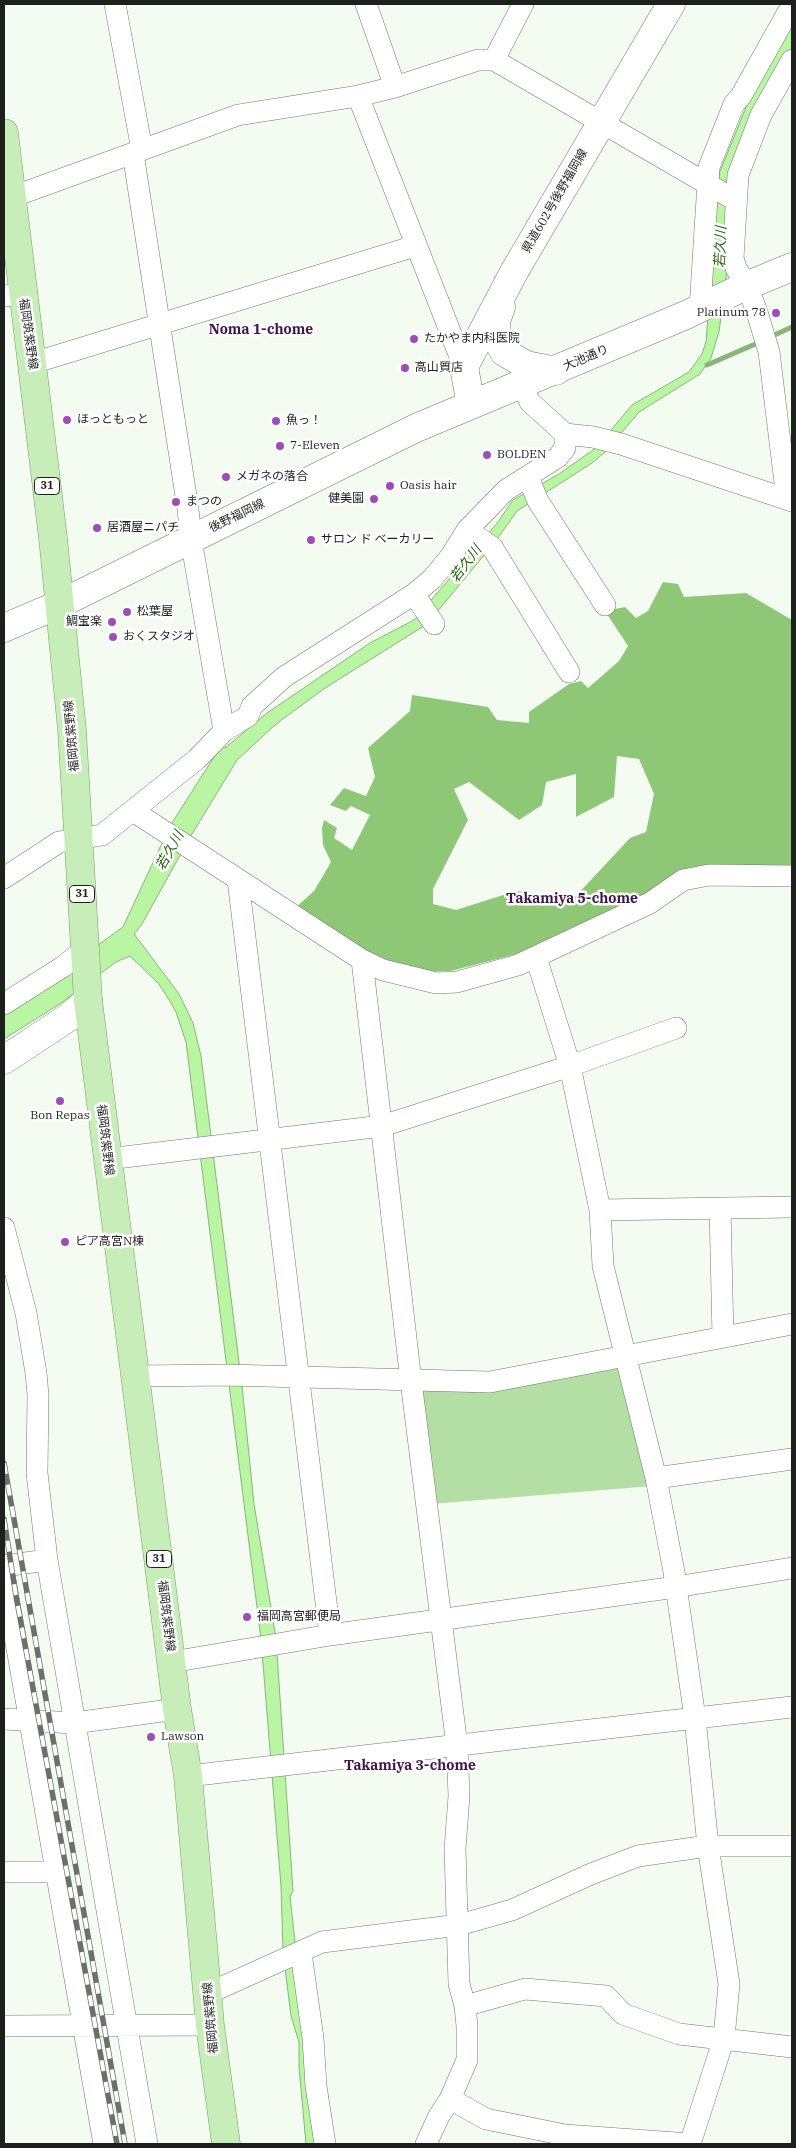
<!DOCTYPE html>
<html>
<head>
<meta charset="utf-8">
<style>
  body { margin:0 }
  #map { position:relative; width:796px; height:2148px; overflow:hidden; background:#f4fcf1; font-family:"IBM Plex Serif",serif }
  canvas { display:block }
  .frame { position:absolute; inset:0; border:5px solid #1d201c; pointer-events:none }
</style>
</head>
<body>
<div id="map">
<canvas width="796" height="2148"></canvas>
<div class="frame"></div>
</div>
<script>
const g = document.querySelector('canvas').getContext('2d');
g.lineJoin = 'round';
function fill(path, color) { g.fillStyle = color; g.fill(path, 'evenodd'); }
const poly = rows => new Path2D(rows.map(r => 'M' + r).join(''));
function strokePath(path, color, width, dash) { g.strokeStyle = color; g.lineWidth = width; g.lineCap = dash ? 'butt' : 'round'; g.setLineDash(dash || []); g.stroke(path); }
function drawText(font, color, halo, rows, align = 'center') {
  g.font = font + ' "IBM Plex Serif","Noto Sans JP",serif'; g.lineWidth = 5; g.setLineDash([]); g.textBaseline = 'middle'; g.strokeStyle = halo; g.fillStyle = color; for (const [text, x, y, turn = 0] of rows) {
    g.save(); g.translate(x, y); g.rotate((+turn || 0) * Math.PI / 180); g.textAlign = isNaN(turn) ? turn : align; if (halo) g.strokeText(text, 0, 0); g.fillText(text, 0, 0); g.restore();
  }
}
const green = poly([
  [623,1361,652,1486,431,1504,417,1387]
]);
const forest = poly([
  [663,582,678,584,684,597,746,593,792,620,792,867,647,898,528,951,451,971,414,972,365,957,293,910,314,891,331,862,323,845,322,828,324,820,337,828,334,838,352,850,370,815,351,806,346,811,330,805,344,788,366,796,375,777,368,748,410,711,412,695,488,707,497,720,529,723,529,712,569,684,581,681,588,688,619,661,628,646,605,611,625,607,636,618,648,611],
  [617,756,639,759,654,794,646,832,630,838,575,897,516,891,456,910,433,904,433,889,468,820,454,789,469,782,519,820,542,805,546,782,576,774,576,817,614,797]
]);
const water = poly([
  [792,19,792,49,756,113,728,263,719,332,711,358,700,374,639,412,604,453,592,463,517,511,495,542,427,624,325,688,276,724,237,760,189,839,142,924,134,934,179,994,193,1023,201,1056,242,1386,254,1504,276,1638,293,1891,290,1896,317,2144,306,2144,299,2067,299,2042,291,2016,283,1952,281,1886,261,1639,186,1042,176,1012,168,998,158,983,130,956,116,962,61,1003,4,1039,4,1010,58,974,123,927,170,826,221,746,225,748,267,713,370,643,414,620,498,522,513,500,559,474,596,448,632,405,689,372,702,354,706,342,719,174,751,95,792,19]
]);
const stream = poly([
  [770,337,792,327],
  [707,365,760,342]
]);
const street = poly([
  [115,4,142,150],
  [366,4,395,87],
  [494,60,523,4],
  [358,96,464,367],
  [133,153,188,509,191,539,224,731],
  [12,197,238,115,358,96,395,87,478,60,494,60,735,200],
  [4,296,23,294],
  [700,309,709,167,734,104,741,96,792,5],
  [33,363,415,246],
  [522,385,530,402,565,434,593,437,621,444,792,501],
  [528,477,538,501,605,605],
  [787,499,769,352,756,309,747,286,736,268,733,258,738,175,761,115,792,60],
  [467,530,492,547,569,672],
  [414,594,434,624],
  [133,811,362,960,383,970,436,983,457,982,518,965,650,903,683,880,709,875,792,876],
  [4,878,59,842,102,835,197,759,224,731,248,716,252,706,284,677,414,594,432,579,451,556,467,530,506,490,558,457,565,448,565,434],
  [238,880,330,1635],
  [536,957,570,1066,600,1210,603,1266,656,1478,674,1572,695,1718,708,1846,729,1984,724,2038,690,2144],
  [362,960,411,1381,457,1746,459,1796,455,1849,459,1984,465,2006,467,2026,467,2060,450,2099,439,2116,426,2144],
  [4,1004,64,966,86,948],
  [108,1159,382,1126,570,1066,676,1028],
  [720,1208,723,1337],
  [600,1210,792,1207],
  [4,1228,26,1313,36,1373,38,1395,37,1473,47,1560,147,2144],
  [136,1376,228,1375,490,1382,792,1324],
  [656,1478,792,1459],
  [4,1566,47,1560],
  [4,1574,104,2144],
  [172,1662,330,1635,676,1587,792,1568],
  [4,1719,74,1723,177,1709],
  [188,1776,792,1707],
  [4,1872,57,1872],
  [301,1953,313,2038,316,2086,325,2144],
  [209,1993,322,1942,459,1925,512,1910,591,1874,638,1856,708,1846,792,1846],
  [465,2006,525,1989,606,1996,623,2014,679,2034,792,2047],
  [4,2026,210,2025],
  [450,2099,486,2119,565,2135,690,2144]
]);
const secondary = poly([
  [501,307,496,321,497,339,504,352,526,365,556,371],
  [471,405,464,367,514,272,671,4],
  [4,628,60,604,416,428,686,315,741,288,792,267],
  [4,1060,69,1017,88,1000]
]);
const primary = poly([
  [4,133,53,538,72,730,88,1000,177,1709,188,1776,210,2025,226,2144]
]);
const rail = poly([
  [4,1463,125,2144],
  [4,1519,16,1596,117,2144]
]);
const markers = [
  [776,313,5,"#9f4bba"],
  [414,339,5,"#9f4bba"],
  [405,368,5,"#9f4bba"],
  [67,420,5,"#9f4bba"],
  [276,421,5,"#9f4bba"],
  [280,446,5,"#9f4bba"],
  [487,455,5,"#9f4bba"],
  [226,477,5,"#9f4bba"],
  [390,486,5,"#9f4bba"],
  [374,499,5,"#9f4bba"],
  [176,502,5,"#9f4bba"],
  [97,528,5,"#9f4bba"],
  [311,540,5,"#9f4bba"],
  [127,612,5,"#9f4bba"],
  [112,622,5,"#9f4bba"],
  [113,637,5,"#9f4bba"],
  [60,1101,5,"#9f4bba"],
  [65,1242,5,"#9f4bba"],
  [247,1617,5,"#9f4bba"],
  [151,1737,5,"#9f4bba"]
];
const shields = [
  [47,486,25],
  [82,894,25],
  [159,1559,25]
];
const shieldNames = [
  ["31",47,486],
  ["31",82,894],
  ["31",159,1559]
];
const streetNames = [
  ["県道602号後野福岡線",555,201,-60],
  ["福岡筑紫野線",28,334,82],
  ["大池通り",586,358,-23],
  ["後野福岡線",237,516,-26],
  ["福岡筑紫野線",72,736,-95],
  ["福岡筑紫野線",105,1140,83],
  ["福岡筑紫野線",166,1616,83],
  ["福岡筑紫野線",211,2018,-95]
];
const poiNames = [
  ["Platinum 78",766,313,"right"],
  ["たかやま内科医院",424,339],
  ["高山質店",415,368],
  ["ほっともっと",77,420],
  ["魚っ！",286,421],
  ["7-Eleven",290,446],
  ["BOLDEN",497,455],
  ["メガネの落合",236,477],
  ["Oasis hair",400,486],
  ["健美園",364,499,"right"],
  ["まつの",186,502],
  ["居酒屋ニパチ",107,528],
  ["サロン ド ベーカリー",321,540],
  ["松葉屋",137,612],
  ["鯛宝楽",102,622,"right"],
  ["おくスタジオ",123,637],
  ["Bon Repas",60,1116,"center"],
  ["ピア高宮N棟",75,1242],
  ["福岡高宮郵便局",257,1617],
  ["Lawson",161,1737]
];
const waterNames = [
  ["若久川",721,247,-88],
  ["若久川",466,564,-53],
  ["若久川",170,851,-61]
];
const neighbourhoodNames = [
  ["Noma 1-chome",261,330],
  ["Takamiya 5-chome",572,899],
  ["Takamiya 3-chome",410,1766]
];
fill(green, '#b4dfa4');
fill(forest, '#8ec877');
fill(water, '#b9f5a2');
strokePath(water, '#8ab57a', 1);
strokePath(stream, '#8ab57a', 5);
strokePath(street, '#72796f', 22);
strokePath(secondary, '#72796f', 29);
strokePath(primary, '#739e63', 29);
strokePath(street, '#fff', 21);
strokePath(secondary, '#fff', 28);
strokePath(primary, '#c7eeb8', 28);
strokePath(rail, '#6b7069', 5.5);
strokePath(rail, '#fff', 4, [11]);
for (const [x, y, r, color] of markers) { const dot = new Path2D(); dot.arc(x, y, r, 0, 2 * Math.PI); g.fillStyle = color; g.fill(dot); strokePath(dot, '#fff', 2); }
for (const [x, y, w] of shields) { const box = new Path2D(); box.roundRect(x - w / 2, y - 8.5, w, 17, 4); g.fillStyle = '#fff'; g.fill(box); strokePath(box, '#1d201c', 1); }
drawText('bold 11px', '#1d201c', null, shieldNames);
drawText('12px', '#1d201c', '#fff', streetNames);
drawText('12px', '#1d201c', '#fff', poiNames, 'left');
drawText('italic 14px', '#2e6311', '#fff', waterNames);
drawText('bold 14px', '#3f174c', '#fff', neighbourhoodNames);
</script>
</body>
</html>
